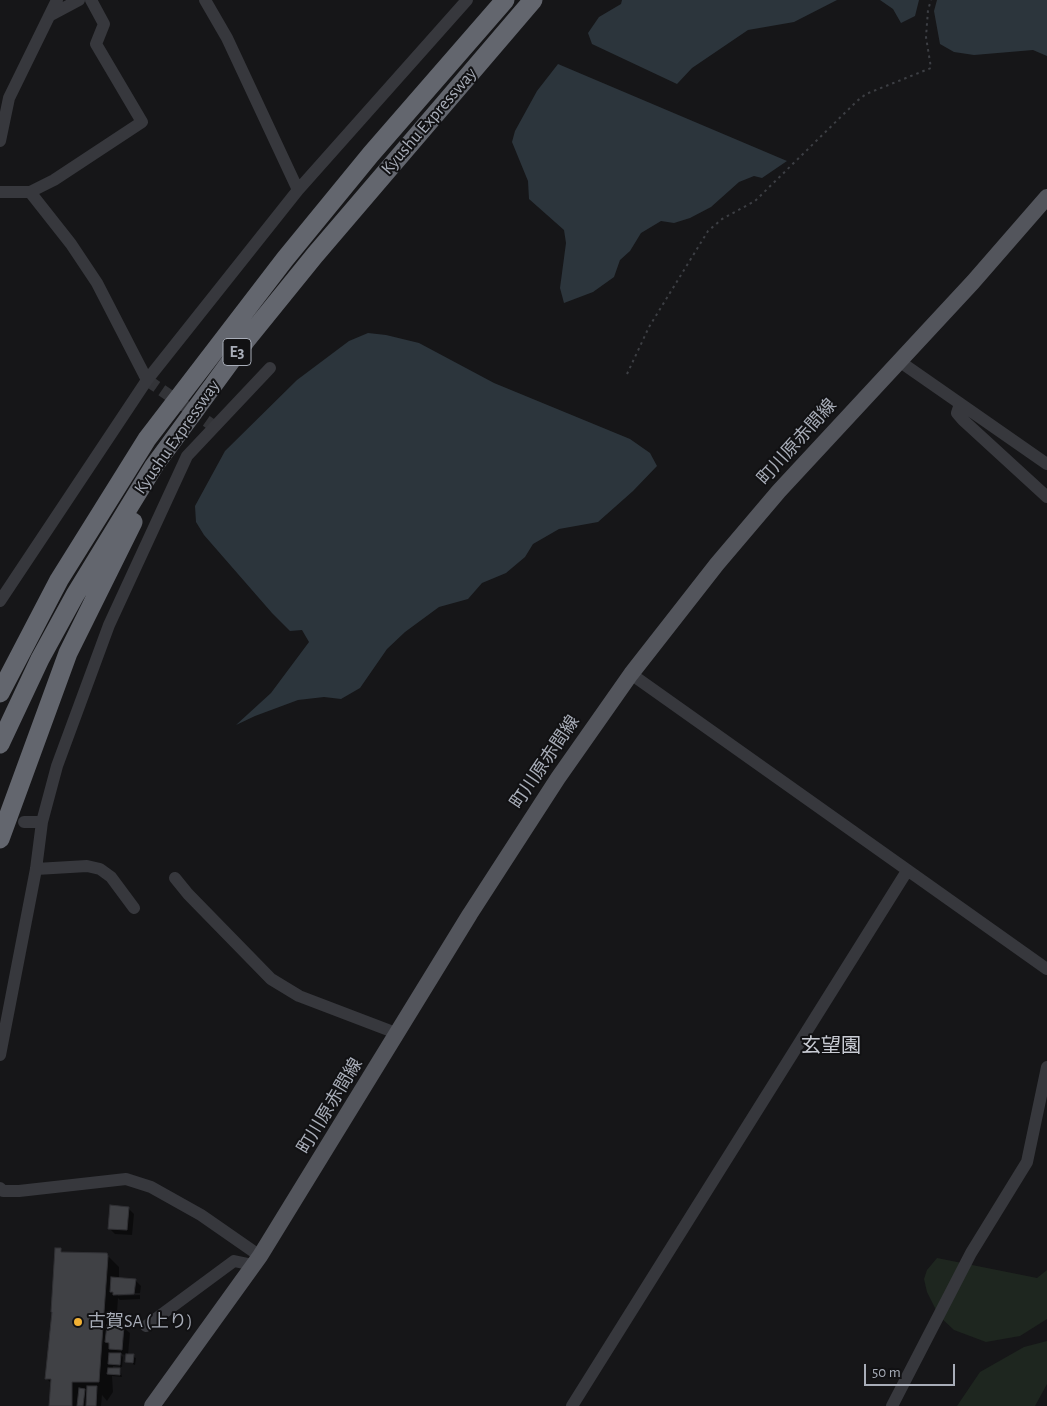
<!DOCTYPE html>
<html>
<head>
<meta charset="utf-8">
<style>
  body { margin:0 }
  #map { position:relative; width:1047px; height:1406px; overflow:hidden; background:#161618; font-family:"Alegreya Sans",sans-serif }
  canvas { display:block }
  .scale { position:absolute; left:864px; top:1364px; width:91px; height:22px; box-sizing:border-box; border:2px solid #a8adb8; border-top:0; padding-left:6px; font-size:15px; line-height:18px; white-space:nowrap; color:#a8adb8; -webkit-text-stroke:4px #111113; paint-order:stroke }
</style>
</head>
<body>
<div id="map">
<canvas width="1047" height="1406"></canvas>
<div class="scale">50 m</div>
</div>
<script>
const g = document.querySelector('canvas').getContext('2d');
g.lineJoin = 'round';
function fill(path, color) { g.fillStyle = color; g.fill(path, 'evenodd'); }
const poly = rows => new Path2D(rows.map(r => 'M' + r).join(''));
function strokePath(path, color, width, dash) { g.strokeStyle = color; g.lineWidth = width; g.lineCap = dash ? 'butt' : 'round'; g.setLineDash(dash || []); g.stroke(path); }
function drawText(font, color, halo, rows, align = 'center') {
  g.font = font + ' "Alegreya Sans","Noto Sans JP",sans-serif'; g.lineWidth = 4; g.setLineDash([]); g.textBaseline = 'middle'; g.strokeStyle = halo; g.fillStyle = color; for (const [text, x, y, turn = 0] of rows) {
    g.save(); g.translate(x, y); g.rotate((+turn || 0) * Math.PI / 180); g.textAlign = isNaN(turn) ? turn : align; if (halo) g.strokeText(text, 0, 0); g.fillText(text, 0, 0); g.restore();
  }
}
const green = poly([
  [937,1258,1037,1278,1047,1270,1047,1319,1020,1336,986,1342,954,1330,939,1316,927,1292,924,1279,927,1270],
  [1047,1341,1047,1384,1035,1406,957,1406,980,1372,1024,1347]
]);
const water = poly([
  [622,0,837,0,794,22,748,30,692,68,677,84,592,44,588,33,599,17,621,4],
  [880,0,919,0,915,16,901,23,893,9],
  [937,0,1047,0,1047,56,1033,50,974,55,954,52,940,44,934,11],
  [558,64,787,161,762,178,754,176,739,182,711,207,690,218,674,223,661,221,641,233,630,251,620,260,614,277,593,292,564,303,560,288,566,243,564,230,529,199,528,181,512,142,515,131,537,91],
  [368,333,386,335,419,343,494,383,630,439,650,453,657,466,633,491,598,522,559,529,533,544,525,557,506,573,482,583,468,599,439,607,405,632,387,649,360,688,341,699,324,697,298,700,255,716,236,725,271,693,309,642,302,630,290,631,272,613,204,535,196,522,195,506,225,451,297,380,349,341]
]);
const shadow = poly([
  [128,1208,134,1214,132,1235,115,1234,109,1228],
  [61,1250,64,1253,106,1254,119,1267,119,1279,135,1280,141,1286,140,1293,118,1293,118,1296,140,1295,140,1299,120,1300,118,1298,116,1327,124,1328,130,1333,128,1355,136,1358,135,1365,127,1362,127,1355,120,1354,123,1357,122,1367,113,1366,113,1369,120,1369,122,1377,112,1376,113,1392,107,1401,102,1395,101,1406,50,1406,52,1384,46,1378]
]);
const building = poly([
  [110,1205,129,1207,127,1230,108,1229,110,1205],
  [55,1248,61,1248,61,1252,107,1253,108,1256,99,1382,72,1382,72,1406,49,1406,51,1379,45,1379,52,1312,51,1312,55,1248],
  [111,1277,136,1279,134,1294,113,1295,113,1292,110,1292,111,1277],
  [107,1325,124,1326,122,1350,109,1349,109,1343,105,1342,107,1325],
  [109,1353,121,1353,120,1365,108,1364,109,1353],
  [126,1354,134,1354,133,1363,125,1362,126,1354],
  [108,1368,120,1368,120,1375,107,1374,108,1368],
  [87,1386,97,1386,96,1406,86,1406,87,1386],
  [79,1388,85,1389,83,1406,77,1406,79,1388]
]);
const minorTunnel = poly([
  [147,380,215,427]
]);
const path = poly([
  [627,374,649,327,708,231,722,219,755,201,857,101,866,94,931,68,926,37,928,10,931,0]
]);
const minor = poly([
  [205,0,227,38,298,190],
  [49,16,79,0],
  [0,141,9,98,57,0],
  [0,192,30,192,71,244,97,283,147,380],
  [30,192,54,180,142,122,96,44,104,24,91,0],
  [899,361,1047,464],
  [960,404,957,413,963,420,1047,497],
  [0,601,147,380,298,190,467,0],
  [631,674,1047,969],
  [42,822,57,766,109,625,187,456,270,368],
  [36,869,87,866,100,869,111,877,134,908],
  [175,878,188,894,271,979,299,996,396,1033],
  [0,1055,36,869,42,822,24,822],
  [0,1188,3,1191,19,1191,126,1179,151,1187,201,1215,260,1256],
  [146,1326,234,1261,253,1265],
  [572,1406,907,871],
  [892,1406,971,1253,1027,1162,1047,1067]
]);
const major = poly([
  [152,1406,260,1256,470,914,558,778,631,674,717,564,779,491,973,282,1047,197]
]);
const highway = poly([
  [0,693,59,580,147,439,285,259,371,154,505,0],
  [0,744,40,659,75,595,154,466,247,339,315,255,533,0],
  [0,839,68,653,133,522]
]);
const markers = [
  [78,1322,5,"#f2b134"]
];
const shields = [
  [237,352,28]
];
const shieldNames = [
  ["E3",237,352]
];
const streetNames = [
  ["Kyushu Expressway",429,121,-49],
  ["Kyushu Expressway",177,437,-55],
  ["町川原赤間線",797,442,-48],
  ["町川原赤間線",545,762,-56],
  ["町川原赤間線",330,1106,-59]
];
const poiNames = [
  ["古賀SA (上り)",88,1322]
];
const quarterNames = [
  ["玄望園",831,1046]
];
fill(green, '#1e261f');
fill(water, '#2c353c');
fill(shadow, '#0007');
fill(building, '#404145');
strokePath(building, '#303034', 1);
strokePath(minorTunnel, '#333438', 12, [12, 6]);
strokePath(path, '#3d3f44', 2, [2.5, 4]);
strokePath(minor, '#37383d', 12);
strokePath(major, '#53555c', 16);
strokePath(highway, '#63666e', 19);
for (const [x, y, r, color] of markers) { const dot = new Path2D(); dot.arc(x, y, r, 0, 2 * Math.PI); g.fillStyle = color; g.fill(dot); strokePath(dot, '#111113', 2); }
for (const [x, y, w] of shields) { const box = new Path2D(); box.roundRect(x - w / 2, y - 13.5, w, 27, 4); g.fillStyle = '#111113'; g.fill(box); strokePath(box, '#a8adb8', 1); }
drawText('bold 16px', '#a8adb8', null, shieldNames);
drawText('18px', '#a8adb8', '#111113', streetNames);
drawText('18px', '#a8adb8', '#111113', poiNames, 'left');
drawText('20px', '#c9ccd4', '#111113', quarterNames);
</script>
</body>
</html>
